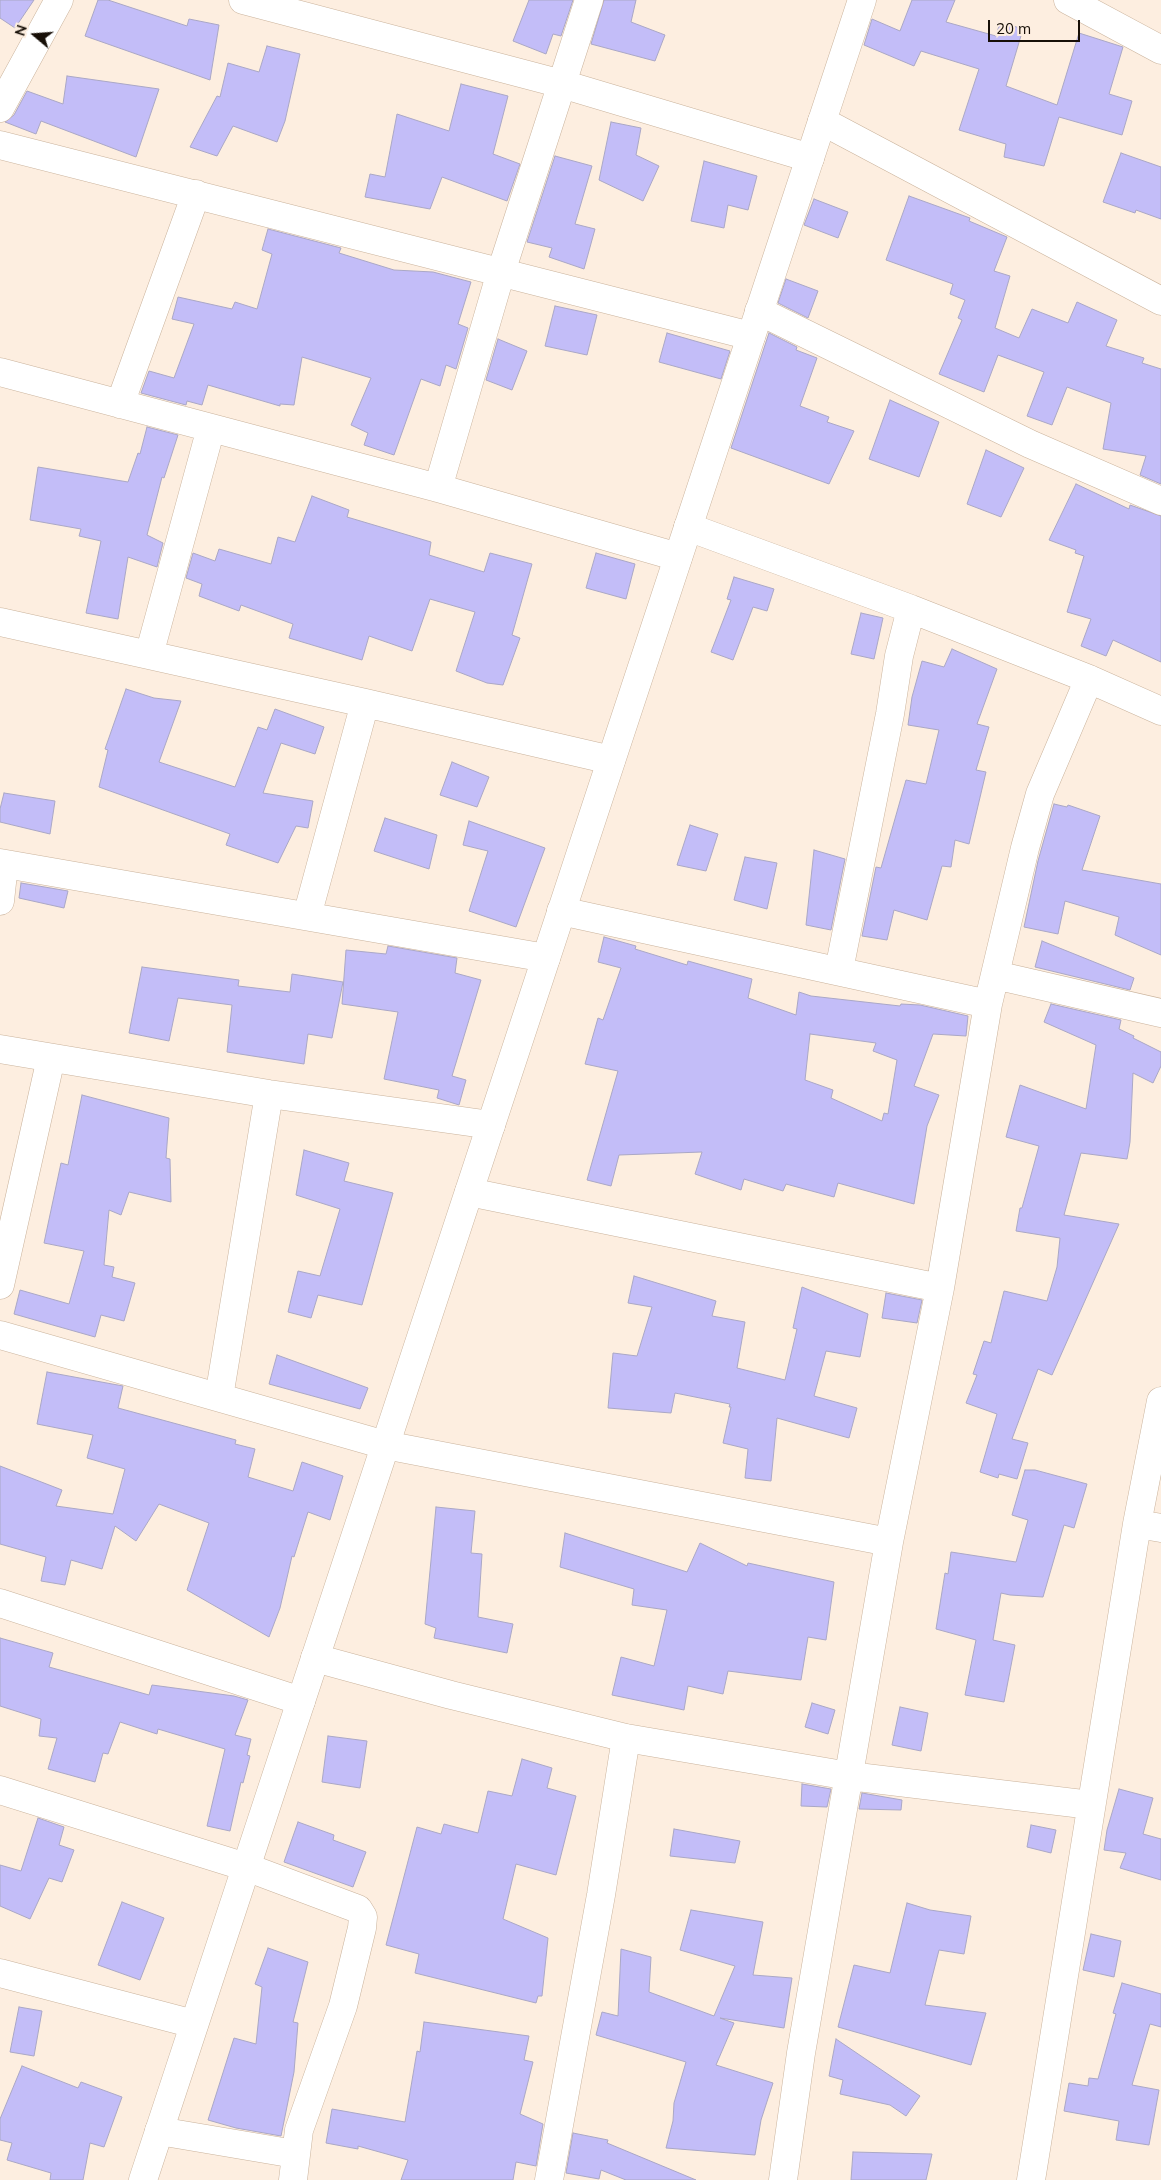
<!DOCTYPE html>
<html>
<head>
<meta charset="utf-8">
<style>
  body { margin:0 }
  #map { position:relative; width:1161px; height:2180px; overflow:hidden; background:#fdeee0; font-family:Mulish,sans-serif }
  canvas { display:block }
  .north { position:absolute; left:10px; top:10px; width:50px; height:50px; -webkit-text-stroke:4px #fdeee0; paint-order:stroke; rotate:288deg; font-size:14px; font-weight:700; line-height:20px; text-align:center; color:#170f07 }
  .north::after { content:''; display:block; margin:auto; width:18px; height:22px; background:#170f07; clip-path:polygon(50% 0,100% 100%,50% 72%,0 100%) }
  .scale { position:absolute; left:988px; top:20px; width:92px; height:22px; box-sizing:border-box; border:2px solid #170f07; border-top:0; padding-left:6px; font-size:15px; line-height:18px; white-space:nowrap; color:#170f07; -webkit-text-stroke:4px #fdeee0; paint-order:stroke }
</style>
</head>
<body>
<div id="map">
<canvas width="1161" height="2180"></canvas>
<div class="north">N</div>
<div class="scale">20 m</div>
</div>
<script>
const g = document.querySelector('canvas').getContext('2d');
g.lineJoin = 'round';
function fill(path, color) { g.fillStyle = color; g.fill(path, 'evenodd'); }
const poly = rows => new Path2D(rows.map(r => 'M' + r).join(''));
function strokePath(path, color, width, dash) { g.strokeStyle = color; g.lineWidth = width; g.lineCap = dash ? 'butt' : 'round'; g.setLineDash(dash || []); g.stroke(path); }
const building = poly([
  [0,0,34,0,15,28,0,18,0,0],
  [98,0,108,0,187,26,189,19,219,25,210,80,85,36,98,0],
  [529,0,573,0,561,36,553,34,546,54,513,41,529,0],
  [604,0,636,0,631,22,665,35,655,61,591,44,604,0],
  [912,0,955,0,946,22,996,36,1000,22,1023,29,1006,86,1057,105,1079,33,1123,47,1109,94,1132,101,1122,135,1059,117,1044,166,1004,157,1006,144,959,130,979,69,921,51,914,66,864,45,872,19,900,31,912,0],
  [267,46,300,54,285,121,277,142,233,126,217,156,190,147,217,96,220,97,228,63,259,72,267,46],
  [67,76,159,89,136,157,41,121,36,134,5,122,14,115,27,91,63,104,67,76],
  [461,84,508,96,493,154,520,164,507,201,442,177,430,209,365,197,370,174,385,177,397,114,449,131,461,84],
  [611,122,641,128,636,155,659,166,643,201,599,180,611,122],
  [1121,153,1161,167,1161,219,1136,210,1135,213,1103,202,1121,153],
  [555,156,592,166,575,224,595,229,584,269,549,257,552,248,527,242,555,156],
  [704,161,757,176,748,210,728,205,724,228,691,221,704,161],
  [909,196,970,218,969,221,1007,237,994,271,1010,276,995,328,1019,338,1032,309,1068,323,1077,302,1117,320,1106,346,1144,358,1142,363,1161,369,1161,484,1140,475,1146,456,1103,449,1111,403,1067,387,1052,425,1027,416,1044,372,998,355,984,392,939,374,962,320,958,318,965,300,950,294,953,284,886,260,909,196],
  [814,199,848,212,838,238,804,225,814,199],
  [268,229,341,248,339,253,394,270,433,272,471,282,458,324,468,328,456,369,446,365,440,386,421,379,394,455,364,445,368,433,351,425,371,378,302,357,294,405,280,404,280,406,208,385,202,405,187,401,186,405,141,393,149,371,174,378,194,324,172,319,178,297,232,309,235,302,257,309,272,254,262,250,268,229],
  [786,279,818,291,808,318,778,303,786,279],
  [555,306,597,315,587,355,545,346,555,306],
  [667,333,730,351,721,379,659,362,667,333],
  [769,333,797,347,796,350,817,358,800,406,829,417,827,422,854,431,829,484,731,448,769,333],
  [498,339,527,351,512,390,486,380,498,339],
  [890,400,939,422,919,477,869,459,890,400],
  [147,427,178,435,164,478,162,477,147,535,163,543,157,567,128,557,118,619,86,613,101,541,79,536,81,529,30,520,38,467,128,482,138,453,140,454,147,427],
  [986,450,1024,468,1001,517,967,504,986,450],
  [1076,484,1129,509,1130,505,1161,516,1161,662,1113,640,1106,656,1081,646,1091,619,1067,612,1084,556,1075,553,1076,550,1049,540,1076,484],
  [312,496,349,510,347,517,431,542,429,555,484,572,490,553,532,564,512,635,520,638,503,685,487,683,456,671,475,612,430,599,412,651,369,636,362,660,289,638,293,624,241,605,239,611,199,596,202,584,186,578,193,553,215,561,219,549,271,564,278,537,295,542,312,496],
  [596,553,635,564,626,599,586,588,596,553],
  [734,577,774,589,767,611,753,607,733,660,711,652,731,600,727,599,734,577],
  [861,613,883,618,874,659,851,654,861,613],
  [952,649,997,669,977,724,989,727,976,770,986,772,969,844,955,840,951,867,942,866,927,920,894,910,887,940,862,936,876,867,881,868,906,780,926,784,939,730,908,725,912,697,922,661,944,667,952,649],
  [126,689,154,698,181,701,159,762,235,787,258,727,267,730,275,709,324,727,315,754,281,743,263,793,313,801,308,828,296,826,278,863,226,845,230,834,99,787,108,750,105,749,126,689],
  [452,762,489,777,477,807,440,795,452,762],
  [4,793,55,801,50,834,0,822,0,809,4,793],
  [1054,804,1067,807,1068,805,1100,816,1082,870,1161,884,1161,955,1115,935,1119,917,1065,901,1058,934,1024,927,1038,861,1054,804],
  [385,818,437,835,429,869,374,851,385,818],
  [469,821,545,848,516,927,469,911,488,851,463,845,469,821],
  [690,825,718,834,706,871,677,865,690,825],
  [814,850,845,859,831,930,806,925,814,850],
  [745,857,777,863,767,909,734,900,745,857],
  [21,883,68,891,64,908,19,898,21,883],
  [604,937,636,946,635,949,687,965,688,961,752,979,748,998,796,1015,799,992,811,996,900,1006,901,1004,920,1005,968,1016,966,1036,933,1034,914,1086,939,1095,927,1126,914,1204,838,1183,834,1197,786,1184,783,1191,744,1179,741,1190,695,1174,702,1152,619,1155,611,1186,587,1180,618,1071,585,1064,598,1018,603,1020,621,968,598,962,604,937],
  [810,1034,876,1043,873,1051,897,1060,888,1114,884,1113,882,1121,831,1098,833,1090,805,1080,810,1034],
  [1042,941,1134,978,1130,990,1035,967,1042,941],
  [388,946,457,958,455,973,481,980,452,1076,466,1080,459,1105,437,1098,439,1090,384,1079,398,1012,342,1004,346,950,386,954,388,946],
  [142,967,239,980,238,986,290,992,292,974,343,982,332,1038,308,1034,304,1064,227,1052,232,1005,178,998,169,1041,129,1033,142,967],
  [1051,1004,1121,1020,1119,1029,1134,1036,1133,1038,1161,1052,1161,1066,1153,1083,1133,1073,1130,1142,1127,1159,1081,1153,1064,1215,1119,1224,1052,1375,1038,1369,1012,1439,1028,1443,1017,1479,999,1474,998,1478,980,1472,997,1414,966,1403,977,1375,973,1374,984,1341,991,1343,1004,1291,1047,1301,1057,1267,1060,1238,1016,1231,1020,1208,1022,1208,1039,1146,1006,1137,1020,1085,1086,1109,1096,1045,1044,1022,1051,1004],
  [82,1095,169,1118,166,1158,170,1159,171,1202,129,1192,121,1215,109,1210,104,1265,114,1267,112,1277,135,1283,124,1321,101,1315,95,1337,14,1314,20,1290,69,1304,84,1251,44,1243,61,1163,68,1165,82,1095],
  [304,1150,349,1163,344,1181,393,1193,362,1305,318,1295,311,1318,288,1312,298,1271,320,1276,340,1209,296,1195,304,1150],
  [634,1276,716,1301,712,1316,745,1322,737,1368,785,1380,797,1329,793,1328,802,1287,868,1314,860,1357,826,1351,814,1396,857,1408,849,1438,777,1418,771,1481,745,1478,748,1449,723,1443,731,1407,729,1407,730,1404,675,1393,671,1413,608,1408,613,1353,637,1356,652,1307,628,1303,634,1276],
  [886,1293,922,1300,917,1323,882,1318,886,1293],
  [277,1355,368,1388,360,1409,269,1384,277,1355],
  [47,1372,123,1386,118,1408,236,1440,235,1444,255,1449,248,1477,293,1491,302,1462,343,1476,330,1520,308,1512,294,1557,292,1556,280,1608,269,1637,187,1590,209,1523,159,1504,136,1541,115,1526,102,1569,71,1560,65,1585,41,1581,46,1557,0,1544,0,1466,62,1490,56,1506,113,1514,125,1469,87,1458,93,1435,37,1424,47,1372],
  [1025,1470,1035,1470,1087,1484,1074,1528,1064,1525,1043,1597,1010,1595,1001,1593,993,1640,1015,1645,1004,1702,965,1695,976,1640,936,1629,945,1573,948,1574,951,1552,1016,1562,1028,1520,1012,1515,1025,1470],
  [436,1507,475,1511,471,1553,482,1554,478,1617,513,1624,507,1653,434,1638,436,1628,425,1624,436,1507],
  [565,1533,687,1572,700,1543,747,1566,748,1563,834,1582,826,1640,808,1637,801,1680,728,1671,723,1694,688,1686,684,1710,612,1695,621,1657,654,1666,667,1610,632,1605,634,1589,560,1567,565,1533],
  [0,1638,53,1653,49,1667,149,1695,152,1685,234,1696,248,1700,235,1735,251,1739,247,1755,250,1756,243,1783,241,1782,230,1831,207,1826,225,1749,158,1729,157,1734,120,1722,108,1754,103,1753,95,1782,48,1769,57,1738,39,1736,41,1719,0,1706,0,1638],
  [812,1703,835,1710,828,1734,805,1727,812,1703],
  [900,1707,928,1713,921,1751,892,1745,900,1707],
  [328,1736,367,1741,360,1788,322,1782,328,1736],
  [522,1759,552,1768,547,1788,576,1796,556,1875,516,1864,503,1919,548,1938,542,1996,538,1996,536,2003,415,1973,419,1954,386,1945,417,1827,441,1834,444,1824,478,1833,488,1791,512,1796,522,1759],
  [802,1784,831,1789,827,1807,801,1806,802,1784],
  [1119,1789,1153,1798,1143,1834,1161,1839,1161,1880,1120,1868,1126,1853,1104,1850,1107,1830,1119,1789],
  [862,1793,902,1800,901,1810,859,1809,862,1793],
  [38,1818,64,1827,59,1845,74,1850,62,1882,49,1878,30,1919,0,1906,0,1865,21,1871,38,1818],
  [298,1822,334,1835,333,1840,366,1852,353,1887,284,1862,298,1822],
  [1031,1825,1056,1830,1051,1853,1027,1847,1031,1825],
  [674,1829,740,1841,735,1863,670,1856,674,1829],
  [122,1902,164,1918,140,1980,98,1965,122,1902],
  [907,1903,930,1910,971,1916,964,1954,939,1950,925,2005,986,2013,971,2065,838,2027,854,1965,890,1973,907,1903],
  [691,1910,763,1922,753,1975,792,1978,784,2028,720,2018,734,2023,716,2065,773,2083,761,2120,755,2155,666,2148,673,2121,674,2103,686,2062,596,2035,602,2012,618,2016,621,1949,651,1957,649,1992,714,2016,735,1966,680,1950,691,1910],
  [1091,1934,1121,1941,1114,1977,1083,1970,1091,1934],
  [268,1948,308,1962,293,2022,298,2023,294,2072,281,2136,236,2128,208,2120,234,2038,256,2044,262,1987,255,1984,268,1948],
  [1122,1983,1161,1994,1161,2027,1150,2024,1132,2085,1159,2090,1149,2145,1116,2140,1119,2121,1064,2111,1069,2083,1088,2086,1089,2078,1098,2079,1116,2014,1113,2013,1122,1983],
  [19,2007,42,2011,34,2056,10,2052,19,2007],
  [424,2022,529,2036,524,2060,533,2062,520,2114,543,2124,536,2166,516,2162,513,2180,401,2180,408,2160,358,2146,358,2149,326,2143,332,2109,405,2122,417,2051,420,2052,424,2022],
  [836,2039,920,2096,906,2116,890,2105,840,2094,843,2080,829,2076,836,2039],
  [22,2066,78,2088,81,2082,122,2097,104,2147,90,2143,83,2180,50,2180,51,2173,7,2160,12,2143,0,2140,0,2119,22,2066],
  [573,2133,608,2140,607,2143,696,2180,626,2180,601,2170,599,2179,566,2173,573,2133],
  [853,2152,932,2154,926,2180,851,2180,853,2152]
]);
const minor = poly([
  [243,0,562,84,810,158],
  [1068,0,1161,50],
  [0,108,59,0],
  [822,121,1161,301],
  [0,145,751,336],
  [759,311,1030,444,1161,501],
  [0,372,438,488,678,557],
  [120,404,196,194],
  [438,488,501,272,589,0],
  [688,527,911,609,1089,679,1161,711],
  [0,622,365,703,611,760],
  [149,655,211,428],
  [0,863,546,958],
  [0,901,4,864],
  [561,911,988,1004],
  [307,916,365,703],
  [839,970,890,714,899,656,911,609],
  [995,975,1161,1013],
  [0,1049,269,1094,491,1125],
  [469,1192,940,1288],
  [0,1285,51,1058],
  [0,1335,385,1445,889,1542],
  [219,1397,269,1094],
  [1137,1524,1161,1528],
  [0,1603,301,1701],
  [315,1658,451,1695,626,1738,849,1776,1091,1805],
  [0,1790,246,1867,358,1909,363,1917,362,1928,343,2006,299,2130,293,2180],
  [0,1973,194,2024],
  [159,2131,295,2154],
  [549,2180,601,1895,626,1738],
  [783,2180,801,2053,889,1542,940,1288,988,1004,1025,848,1040,794,1089,679],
  [1031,2180,1137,1524,1161,1401]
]);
const tertiary = poly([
  [143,2180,862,0]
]);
fill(building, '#c3bdf8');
strokePath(building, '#aaa7c5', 1);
strokePath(minor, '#cab39c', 29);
strokePath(tertiary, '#cab39c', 29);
strokePath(minor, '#fff', 28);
strokePath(tertiary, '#fff', 28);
</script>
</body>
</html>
